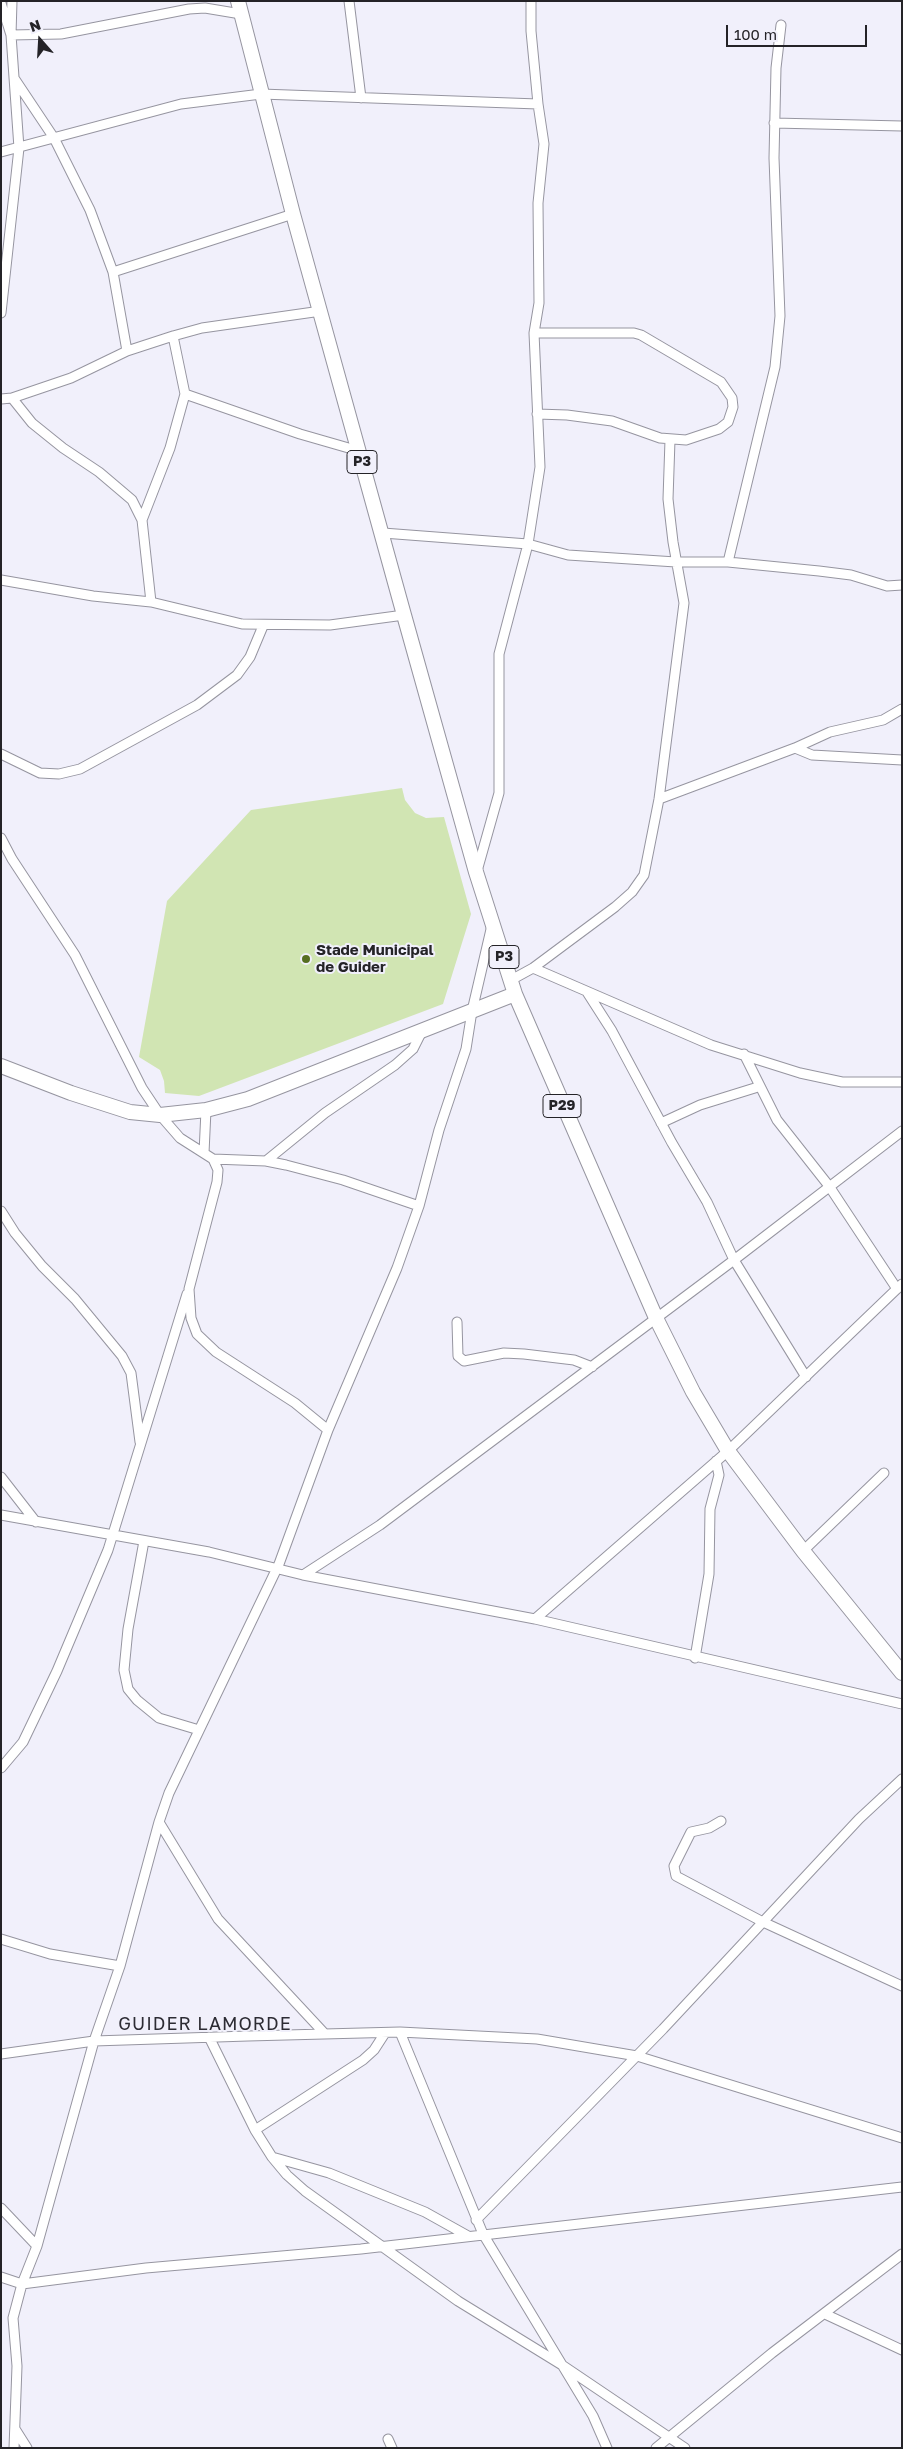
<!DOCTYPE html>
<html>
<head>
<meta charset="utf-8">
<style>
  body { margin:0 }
  #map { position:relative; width:903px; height:2449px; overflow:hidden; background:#f1f0fb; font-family:"Golos Text",sans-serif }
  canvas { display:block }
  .frame { position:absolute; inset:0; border:2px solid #242327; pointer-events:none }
  .north { position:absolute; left:15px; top:15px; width:50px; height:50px; -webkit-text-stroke:4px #f1f0fb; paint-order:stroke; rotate:341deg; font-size:14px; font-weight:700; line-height:20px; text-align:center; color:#242327 }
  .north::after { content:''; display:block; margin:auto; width:18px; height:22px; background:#242327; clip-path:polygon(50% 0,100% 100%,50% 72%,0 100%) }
  .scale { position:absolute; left:726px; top:25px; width:141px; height:22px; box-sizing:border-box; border:2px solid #242327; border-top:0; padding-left:6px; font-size:15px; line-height:18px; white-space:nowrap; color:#242327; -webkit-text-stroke:4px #f1f0fb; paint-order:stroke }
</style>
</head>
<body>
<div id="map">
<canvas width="903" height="2449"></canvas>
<div class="frame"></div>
<div class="north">N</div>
<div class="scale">100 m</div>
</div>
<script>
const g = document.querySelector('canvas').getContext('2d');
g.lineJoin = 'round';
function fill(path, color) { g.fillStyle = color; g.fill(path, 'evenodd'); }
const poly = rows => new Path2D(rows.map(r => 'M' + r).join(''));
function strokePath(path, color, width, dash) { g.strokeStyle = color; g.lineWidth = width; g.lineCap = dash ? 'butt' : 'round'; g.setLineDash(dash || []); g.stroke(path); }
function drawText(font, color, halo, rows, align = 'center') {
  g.font = font + ' "Golos Text",sans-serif'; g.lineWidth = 4; g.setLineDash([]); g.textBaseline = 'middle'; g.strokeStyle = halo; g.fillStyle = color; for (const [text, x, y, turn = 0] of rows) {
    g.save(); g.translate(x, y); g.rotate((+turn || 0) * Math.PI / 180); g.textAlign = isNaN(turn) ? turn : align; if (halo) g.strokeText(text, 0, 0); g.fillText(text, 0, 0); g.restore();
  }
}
const green = poly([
  [402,788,405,800,415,813,426,818,444,817,471,914,443,1004,199,1096,165,1093,164,1081,160,1070,139,1057,167,901,251,810]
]);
const minor = poly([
  [349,1,361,98],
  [531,1,531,31,538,104],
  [1,3,11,35,61,34,189,9,205,8,241,14],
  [14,78,54,138,90,210,113,272,127,351],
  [774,123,902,126],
  [1,152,181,104,261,94,538,104,544,144,538,203,539,303,534,333,540,467,528,544,499,654,499,793,477,871],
  [113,272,293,214],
  [1,313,19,148,11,35,12,1],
  [534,333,634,333,641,335,721,382,732,398,733,407,728,422,719,429,686,440,660,438,612,421,567,415,537,414],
  [185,394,300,434,359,451],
  [12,398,32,423,63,448,99,472,132,500,142,520,151,602],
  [1,399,12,398,71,378,127,351,173,336,202,328,321,311],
  [142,520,170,448,185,394,173,336],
  [383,533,528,544,568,555,676,562,728,562,819,571,851,575,887,586,902,585],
  [728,562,775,367,780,316,774,158,776,68,781,25],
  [1,580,93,596,151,602,242,624,330,625,404,615],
  [795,748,812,755,902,760],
  [1,754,40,773,59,774,80,769,197,705,237,675,250,657,263,626],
  [659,799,795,748,830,732,883,720,902,709],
  [1,838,12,859,75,955,142,1088,160,1115,180,1138,213,1159,218,1170,217,1182,189,1289,191,1318,197,1334,216,1352,295,1403,328,1430],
  [533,968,711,1045,800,1073,842,1082,902,1082],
  [511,980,533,968,615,907,632,892,644,875,659,799,684,603,673,542,668,499,670,440],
  [587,992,612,1031,672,1143,707,1202,734,1260,806,1377],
  [744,1054,777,1120,829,1186,897,1289],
  [661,1123,700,1105,758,1087],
  [204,1153,206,1110],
  [213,1159,266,1161,286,1165,343,1180,419,1206],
  [266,1161,325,1113,395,1065,413,1049,422,1031],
  [1,1211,15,1233,42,1266,75,1299,122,1356,131,1373,140,1442],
  [457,1322,458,1356,464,1361,504,1353,524,1354,574,1360,592,1367],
  [1,1477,36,1522],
  [1,1515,209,1552,303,1575,535,1619,902,1704],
  [144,1541,128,1629,124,1670,128,1689,137,1700,159,1718,199,1730],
  [803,1551,884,1473],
  [303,1575,380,1525,734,1260,902,1131],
  [535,1619,728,1451,902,1284],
  [695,1658,709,1574,710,1509,719,1475,716,1461],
  [1,1768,23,1742,57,1671,108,1550,187,1294],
  [721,1821,709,1828,691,1832,674,1866,676,1876,763,1922,902,1986],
  [159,1822,218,1919,325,2034],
  [1,1939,50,1954,120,1966],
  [400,2032,483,2234,593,2416,607,2448],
  [209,2037,255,2130,272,2157,287,2175,305,2191,458,2301,562,2365,685,2448],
  [1,2054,94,2041,248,2036,400,2032,537,2039,637,2056,902,2138],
  [255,2130,363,2060,374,2050,385,2033],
  [272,2157,329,2173,425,2212,468,2236],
  [1,2208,37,2246],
  [476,2220,663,2029,859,1819,902,1779],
  [1,2277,22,2284,146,2268,361,2249,902,2187],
  [825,2314,902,2350],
  [15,2429,27,2448],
  [388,2439,392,2448],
  [14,2448,17,2366,13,2318,22,2284,37,2246,94,2041,120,1966,159,1822,169,1793,279,1564,328,1430,397,1268,419,1206,439,1130,466,1049,472,1011,492,925],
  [656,2448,772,2353,902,2254]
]);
const primary = poly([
  [238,1,293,214,404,615,476,872,515,994],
  [1,1066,71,1093,130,1112,160,1115,206,1110,248,1099,515,994,656,1318,693,1392,728,1451,803,1551,902,1673]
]);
const markers = [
  [306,959,5,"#566f21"]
];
const shields = [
  [362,462,30],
  [504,957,30],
  [562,1106,38]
];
const shieldNames = [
  ["P3",362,462],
  ["P3",504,957],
  ["P29",562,1106]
];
const poiNames = [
  ["Stade Municipal",316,950],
  ["de Guider",316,967]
];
const quarterNames = [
  ["GUIDER LAMORDE",205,2024]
];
fill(green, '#d1e5b3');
strokePath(minor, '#9695a0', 11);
strokePath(primary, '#9695a0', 16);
strokePath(minor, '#fff', 9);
strokePath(primary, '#fff', 14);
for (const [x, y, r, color] of markers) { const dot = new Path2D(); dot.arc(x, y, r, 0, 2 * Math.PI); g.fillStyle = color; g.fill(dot); strokePath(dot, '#f1f0fb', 2); }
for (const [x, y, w] of shields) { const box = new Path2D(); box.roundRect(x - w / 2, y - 11.5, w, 23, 4); g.fillStyle = '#f1f0fb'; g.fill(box); strokePath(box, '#242327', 1); }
drawText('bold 14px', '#242327', null, shieldNames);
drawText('bold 15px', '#242327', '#f1f0fb', poiNames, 'left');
g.letterSpacing = '1px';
drawText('18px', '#2d2c34', '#f1f0fb', quarterNames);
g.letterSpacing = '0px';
</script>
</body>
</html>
